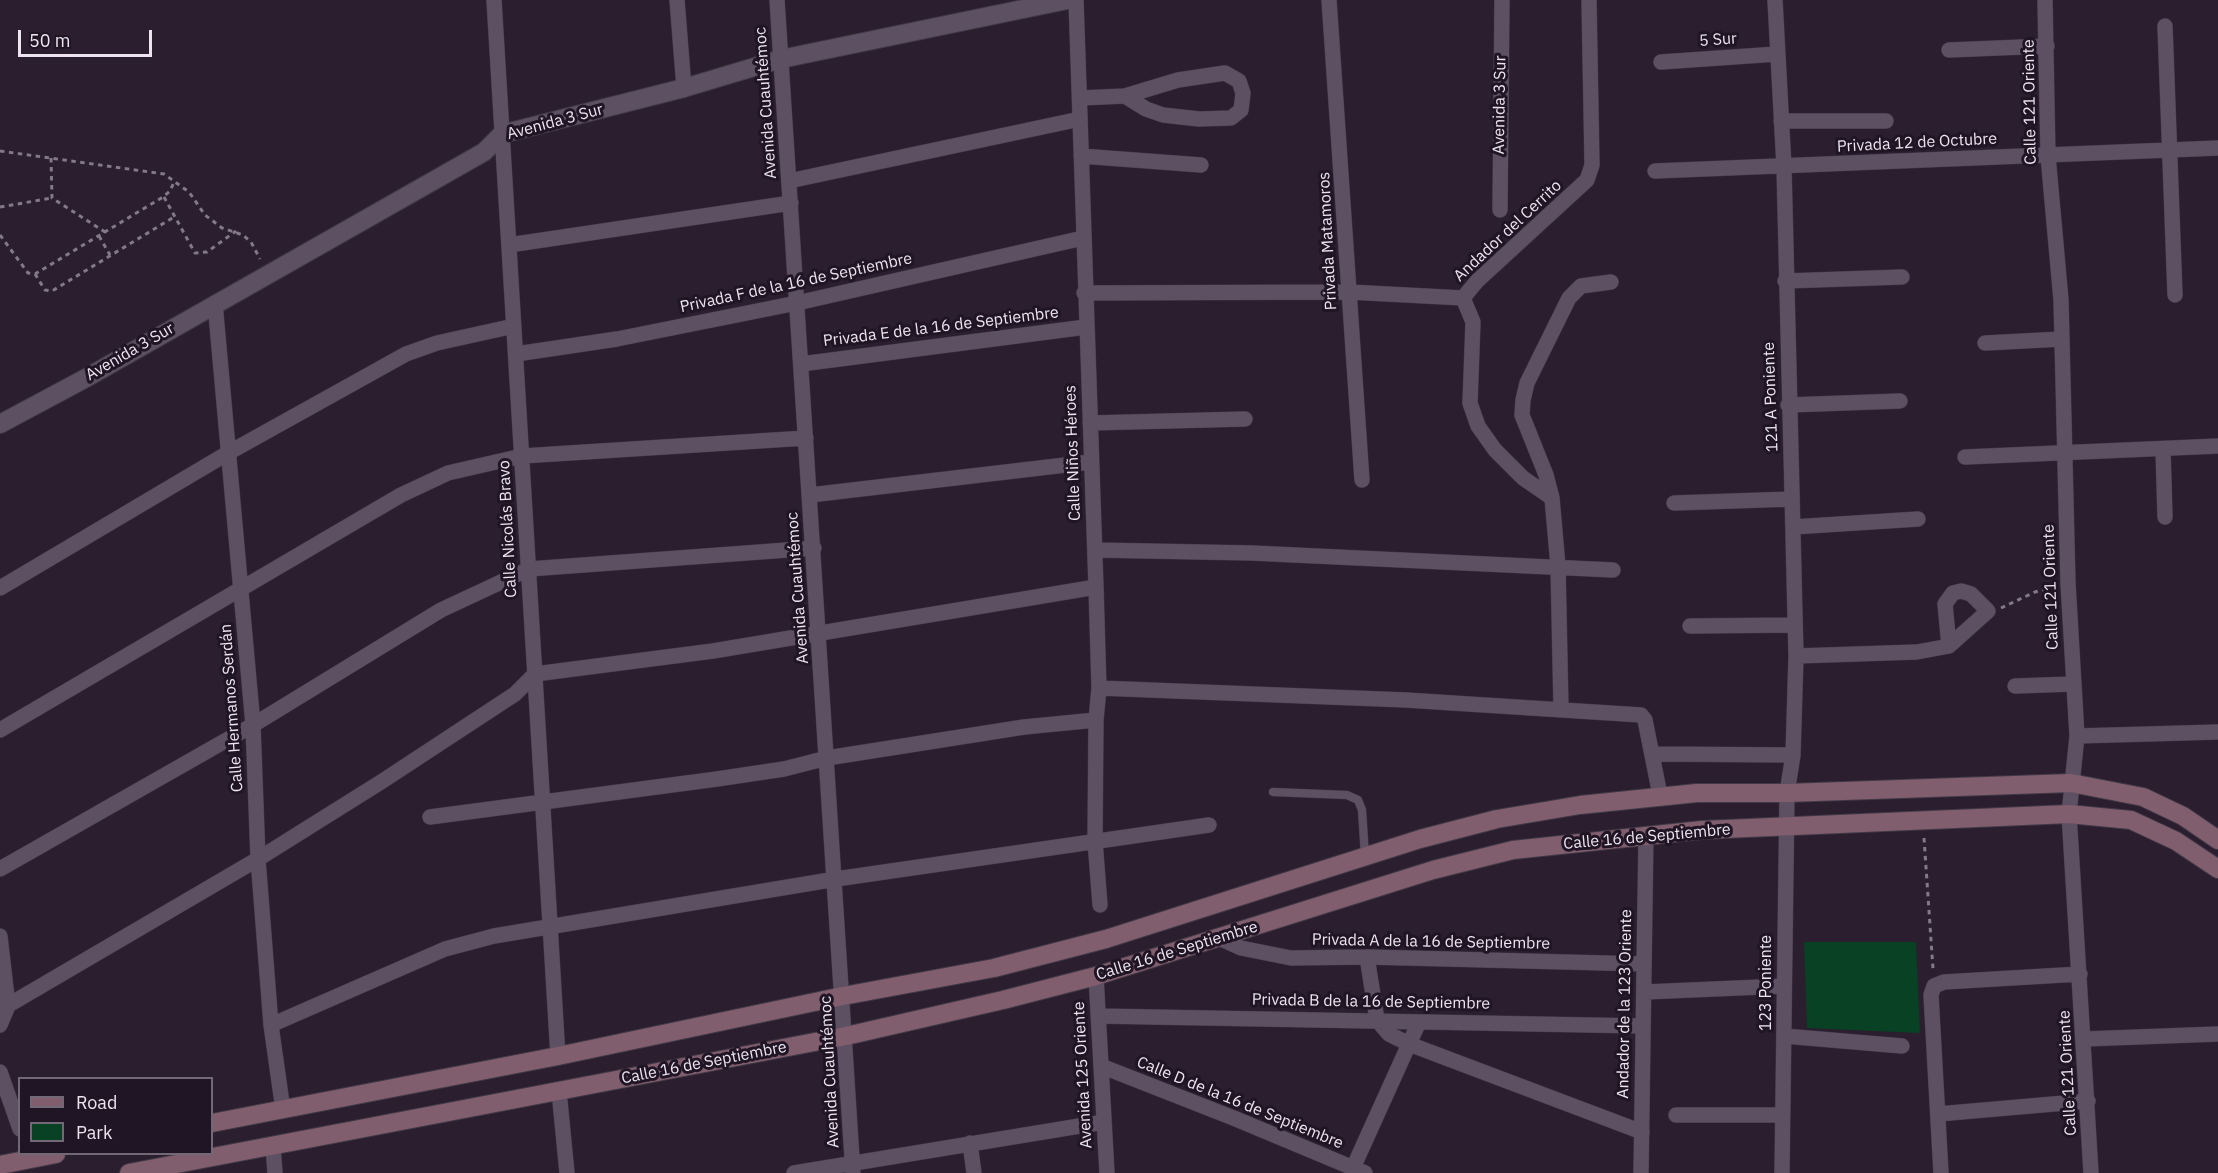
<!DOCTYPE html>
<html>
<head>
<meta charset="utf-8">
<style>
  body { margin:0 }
  #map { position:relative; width:2218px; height:1173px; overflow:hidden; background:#2a1e2f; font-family:"IBM Plex Sans",sans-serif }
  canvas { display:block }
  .legend { position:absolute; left:18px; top:1077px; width:195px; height:78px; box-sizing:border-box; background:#201525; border:2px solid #726876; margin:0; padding:8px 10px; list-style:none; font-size:18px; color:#ece5f0 }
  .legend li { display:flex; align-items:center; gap:12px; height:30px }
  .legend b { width:30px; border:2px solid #726876 }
  .scale { position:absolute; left:18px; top:30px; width:134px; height:27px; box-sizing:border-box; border:3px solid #ece5f0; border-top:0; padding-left:8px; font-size:18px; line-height:21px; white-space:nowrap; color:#ece5f0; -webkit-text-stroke:4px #201525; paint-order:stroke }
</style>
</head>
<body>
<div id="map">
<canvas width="2218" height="1173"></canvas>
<ul class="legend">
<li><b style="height:8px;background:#805e6e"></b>Road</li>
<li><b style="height:16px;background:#084124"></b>Park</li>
</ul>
<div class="scale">50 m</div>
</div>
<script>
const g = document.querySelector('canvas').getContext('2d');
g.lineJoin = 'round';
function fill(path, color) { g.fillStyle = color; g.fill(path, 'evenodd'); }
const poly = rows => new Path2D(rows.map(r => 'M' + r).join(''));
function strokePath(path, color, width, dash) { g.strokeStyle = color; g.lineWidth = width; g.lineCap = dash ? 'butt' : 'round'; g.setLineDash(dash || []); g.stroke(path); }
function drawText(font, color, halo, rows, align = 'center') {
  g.font = font + ' "IBM Plex Sans",sans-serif'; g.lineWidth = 6; g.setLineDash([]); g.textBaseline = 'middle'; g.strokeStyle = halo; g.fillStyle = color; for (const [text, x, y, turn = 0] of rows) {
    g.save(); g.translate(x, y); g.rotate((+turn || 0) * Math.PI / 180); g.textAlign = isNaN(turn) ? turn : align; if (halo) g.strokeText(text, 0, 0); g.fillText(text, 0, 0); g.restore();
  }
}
const green = poly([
  [1804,942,1916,942,1920,1033,1807,1028]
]);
const path = poly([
  [0,151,164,174,189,192,205,215,222,228,243,235,251,242,260,259],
  [51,158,52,198,105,232],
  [164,197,195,253,207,252,236,231],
  [0,207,52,198],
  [0,235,28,273,35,274,163,197,170,191,174,182],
  [99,236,110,255],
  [35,274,45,290,52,291,174,217],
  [2001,608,2035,592,2053,587],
  [1924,838,1933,969]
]);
const service = poly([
  [1273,792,1347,795,1358,800,1362,810,1365,856]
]);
const minor = poly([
  [494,0,558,1056],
  [677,0,684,88],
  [777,0,853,1173],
  [1076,0,1096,587,1099,688,1096,720,1095,841,1100,905],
  [1329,0,1362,480],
  [1775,0,1784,167,1796,656,1793,755,1787,793,1782,1173],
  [2045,0,2048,156,2061,300,2068,583,2077,736,2069,814,2091,1173],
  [2165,26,2175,295],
  [1949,50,2047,46],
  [1661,62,1777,54],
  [1080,98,1125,96,1178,80,1225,73,1239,81,1243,93,1241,110,1231,118,1199,119,1163,115,1146,109,1125,96],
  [1781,121,1886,121],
  [1081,156,1201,165],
  [1655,171,2218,148],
  [789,181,1080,119],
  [1500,210,1502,0],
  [509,245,791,203],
  [1785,281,1902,277],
  [1084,293,1349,292,1463,298],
  [215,303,253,725,258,859,271,1025,283,1110],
  [1985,343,2062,339],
  [516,354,617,339,797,303,1083,238],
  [801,364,1086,327],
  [1788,405,1900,401],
  [1090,423,1245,419],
  [2163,449,2165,517],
  [1965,457,2218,446],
  [810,495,1091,462],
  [1552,498,1523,478,1495,450,1478,426,1470,403,1473,322,1463,298,1477,281,1587,180,1592,165,1589,0],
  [1674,503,1792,499],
  [1793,527,1918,519],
  [1095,550,1252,553,1613,570],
  [0,588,228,453,406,354,437,343,514,326],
  [1690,626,1795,625],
  [1796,656,1917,652,1949,646,1988,611,1971,594,1961,591,1953,593,1945,604,1949,646],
  [2015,686,2073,684],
  [1099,688,1406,700,1641,715,1645,720,1660,795],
  [1561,708,1558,566,1552,498,1546,475,1522,415,1523,400,1527,383,1569,298,1581,286,1611,282],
  [0,730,401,495,448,473,522,456,806,438],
  [2077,736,2218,732],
  [1653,754,1793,755],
  [430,817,717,779,784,769,827,758,1024,727,1096,720],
  [0,869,253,725,441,610,529,569,814,548],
  [0,936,8,1006,0,1025],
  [1219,938,1241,948,1291,958,1367,957,1644,964],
  [1367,957,1377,1020,1389,1034,1409,1044,1642,1132],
  [1096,976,1107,1173],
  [1645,992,1784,986],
  [0,1010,258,859,381,782,515,694,535,674,713,651,1096,587],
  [1098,1016,1643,1026],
  [271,1025,445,949,494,936,836,879,1209,825],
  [1784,1036,1902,1046],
  [2084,1039,2218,1034],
  [1101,1066,1236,1119,1365,1173],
  [0,1072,20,1129],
  [559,1091,567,1173],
  [1938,1114,2088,1101],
  [1676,1115,1783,1115],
  [970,1143,974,1173],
  [273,1146,275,1173],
  [1353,1168,1419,1022],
  [794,1173,1104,1122],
  [1641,1173,1646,835],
  [1941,1173,1931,995,1934,986,1944,982,2080,974]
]);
const tertiary = poly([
  [0,424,86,378,484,152,502,134,684,88,781,59,1067,0]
]);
const secondary = poly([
  [212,1123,558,1056,843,996,994,968,1106,939,1420,839,1497,819,1580,805,1697,793,1787,793,2071,783,2143,797,2183,816,2218,840],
  [0,1165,56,1154],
  [129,1173,846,1036,1003,1000,1096,976,1433,870,1513,850,1702,830,2069,814,2131,820,2176,841,2218,869]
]);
const streetNames = [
  ["5 Sur",1718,40,-4],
  ["Calle 121 Oriente",2030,102,-91],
  ["Avenida Cuauhtémoc",766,103,-94],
  ["Avenida 3 Sur",1500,105,-89],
  ["Avenida 3 Sur",555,122,-15],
  ["Privada 12 de Octubre",1917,143,-3],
  ["Andador del Cerrito",1508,231,-43],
  ["Privada Matamoros",1328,241,-93],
  ["Privada F de la 16 de Septiembre",796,283,-12],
  ["Privada E de la 16 de Septiembre",941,327,-7],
  ["Avenida 3 Sur",130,352,-30],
  ["121 A Poniente",1771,397,-92],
  ["Calle Niños Héroes",1073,453,-92],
  ["Calle Nicolás Bravo",508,529,-93],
  ["Calle 121 Oriente",2051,587,-92],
  ["Avenida Cuauhtémoc",798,588,-94],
  ["Calle Hermanos Serdán",232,708,-94],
  ["Calle 16 de Septiembre",1647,837,-5],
  ["Privada A de la 16 de Septiembre",1431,942,1],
  ["Calle 16 de Septiembre",1177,951,-17],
  ["123 Poniente",1766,983,-90],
  ["Privada B de la 16 de Septiembre",1371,1002,1],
  ["Andador de la 123 Oriente",1625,1004,-89],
  ["Calle 16 de Septiembre",704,1063,-11],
  ["Avenida Cuauhtémoc",830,1072,-93],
  ["Calle 121 Oriente",2068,1073,-93],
  ["Avenida 125 Oriente",1083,1075,-93],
  ["Calle D de la 16 de Septiembre",1240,1103,22]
];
fill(green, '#084124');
strokePath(service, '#423946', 9);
strokePath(minor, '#423946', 16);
strokePath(tertiary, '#423946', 20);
strokePath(secondary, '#423946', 20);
strokePath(path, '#837988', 3, [4.5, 4.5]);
strokePath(service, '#5d5063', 8);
strokePath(minor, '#5d5063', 15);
strokePath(tertiary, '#5d5063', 18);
strokePath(secondary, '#805e6e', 18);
drawText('16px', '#ece5f0', '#201525', streetNames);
</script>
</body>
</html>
